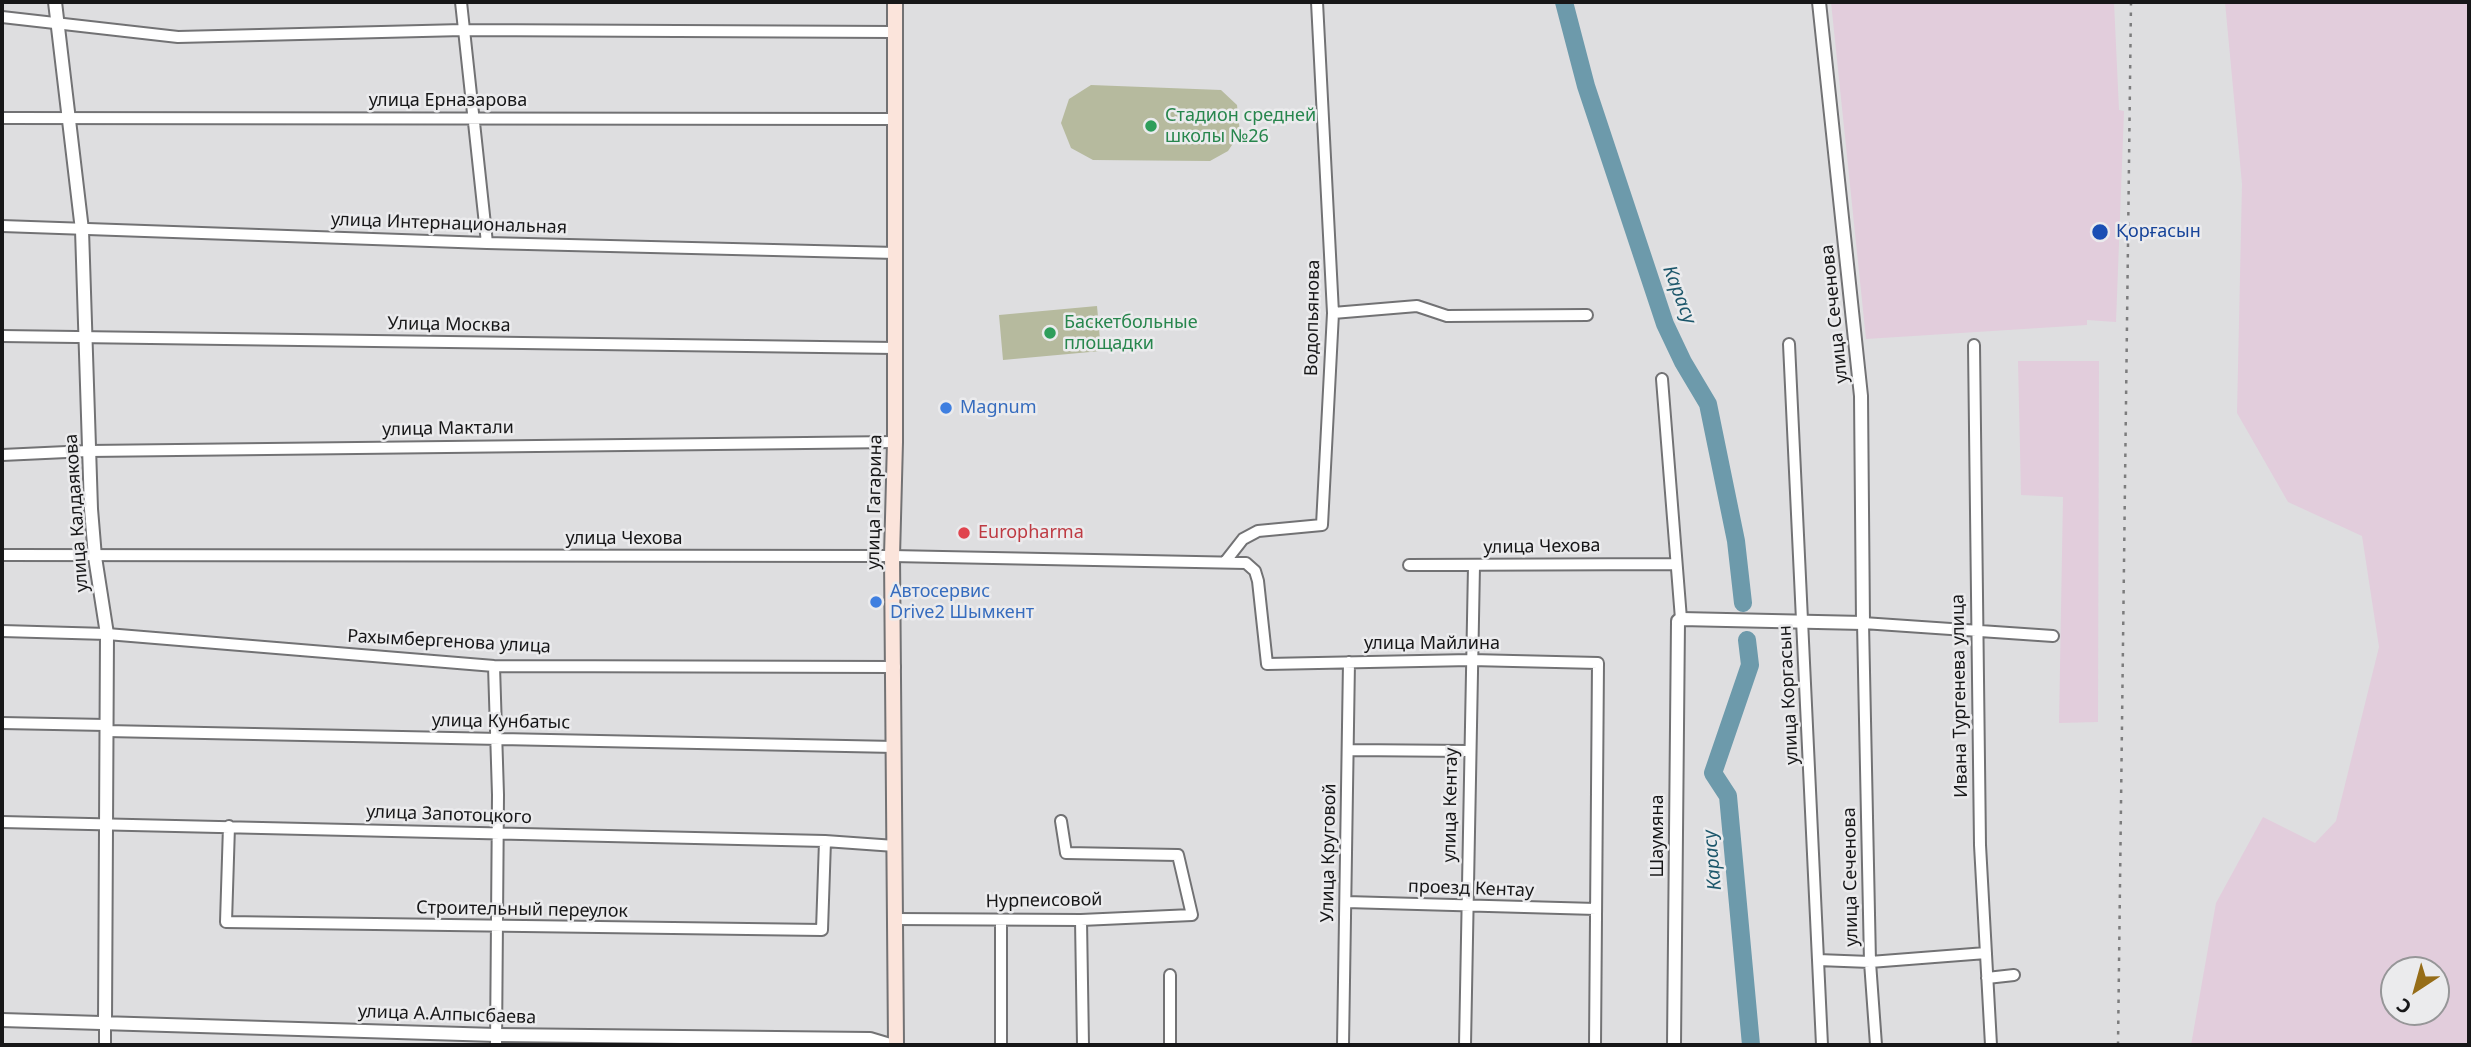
<!DOCTYPE html>
<html>
<head>
<meta charset="utf-8">
<style>
  body { margin:0 }
  #map { position:relative; width:2471px; height:1047px; overflow:hidden; background:#dedee0; font-family:"Noto Sans",sans-serif }
  canvas { display:block }
  .frame { position:absolute; inset:0; border:4px solid #171718; pointer-events:none }
  .north { position:absolute; left:2380px; top:956px; width:70px; height:70px; box-sizing:border-box; background:#ebebed; border:2px solid #969698; border-radius:50%; rotate:216deg; font-size:19px; font-weight:700; line-height:28px; text-align:center; color:#171718 }
  .north::after { content:''; display:block; margin:auto; width:24px; height:32px; background:#966d18; clip-path:polygon(50% 0,100% 100%,50% 72%,0 100%) }
</style>
</head>
<body>
<div id="map">
<canvas width="2471" height="1047"></canvas>
<div class="frame"></div>
<div class="north">С</div>
</div>
<script>
const g = document.querySelector('canvas').getContext('2d');
g.lineJoin = 'round';
function fill(path, color) { g.fillStyle = color; g.fill(path, 'evenodd'); }
const poly = rows => new Path2D(rows.map(r => 'M' + r).join(''));
function strokePath(path, color, width, dash) { g.strokeStyle = color; g.lineWidth = width; g.lineCap = dash ? 'butt' : 'round'; g.setLineDash(dash || []); g.stroke(path); }
function drawText(font, color, halo, rows, align = 'center') {
  g.font = font + ' "Noto Sans",sans-serif'; g.lineWidth = 5; g.setLineDash([]); g.textBaseline = 'middle'; g.strokeStyle = halo; g.fillStyle = color; for (const [text, x, y, turn = 0] of rows) {
    g.save(); g.translate(x, y); g.rotate((+turn || 0) * Math.PI / 180); g.textAlign = isNaN(turn) ? turn : align; if (halo) g.strokeText(text, 0, 0); g.fillText(text, 0, 0); g.restore();
  }
}
const industrial = poly([
  [1831,2,2114,2,2119,110,2124,111,2116,322,2087,320,2087,325,1866,339],
  [2225,2,2469,2,2469,1045,2191,1045,2216,903,2263,817,2315,843,2336,821,2379,647,2362,536,2288,502,2237,413,2242,184],
  [2394,970,2436,970,2436,1012,2394,1012],
  [2018,361,2099,361,2098,722,2059,723,2063,497,2021,495]
]);
const green = poly([
  [1091,85,1221,90,1237,105,1240,133,1228,151,1210,161,1093,160,1071,148,1061,123,1069,99],
  [1097,306,1101,351,1003,360,999,315]
]);
const river = poly([
  [1564,2,1586,86,1665,324,1683,362,1708,404,1736,541,1743,603],
  [1747,640,1750,665,1713,773,1728,796,1751,1045]
]);
const minor = poly([
  [461,2,487,243],
  [2,17,178,37,463,30,893,32],
  [2,118,893,119],
  [2,226,487,243,896,253],
  [1333,313,1417,306,1447,316,1587,315],
  [2,336,895,348],
  [1789,344,1822,1045],
  [1974,345,1980,845,1991,1045],
  [1662,379,1681,619],
  [2,455,88,451,895,442],
  [2,555,892,556,1246,563,1255,571,1258,581,1267,664,1471,660,1598,663,1595,1045],
  [1225,562,1243,539,1258,531,1322,525,1333,313,1317,2],
  [1409,565,1675,564],
  [2,631,107,634,494,666,895,667],
  [494,666,498,795,496,1045],
  [2,723,106,725],
  [106,731,895,747],
  [1348,750,1470,751],
  [2,822,825,841,895,846],
  [229,826,226,922,822,930,825,841],
  [1346,902,1596,909],
  [895,919,1081,920,1192,915,1178,855,1066,853,1061,821],
  [1001,920,1001,1045],
  [1081,920,1083,1045],
  [1818,960,1870,962,1986,953],
  [1987,978,2014,975],
  [105,1022,105,1045],
  [1170,1045,1170,975],
  [1343,1045,1349,662],
  [1465,1045,1474,566],
  [1876,1045,1870,962,1863,623,2053,636]
]);
const tertiary = poly([
  [55,2,82,230,91,509,95,557,107,634,105,1022],
  [2,1020,496,1035,870,1039,890,1045],
  [1674,1045,1678,621,1681,619,1863,623,1861,396,1819,2]
]);
const secondary = poly([
  [895,2,895,442,892,556,896,1045]
]);
const rail = poly([
  [2118,1045,2131,2]
]);
const markers = [
  [1151,126,7,"#2e9e5b"],
  [2100,232,9,"#1a4fb4"],
  [1050,333,7,"#2e9e5b"],
  [946,408,7,"#3f7fe0"],
  [964,533,7,"#e0444e"],
  [876,602,7,"#3f7fe0"]
];
const streetNames = [
  ["улица Ерназарова",448,101],
  ["улица Интернациональная",449,224,2],
  ["улица Сеченова",1835,314,-96],
  ["Водопьянова",1313,318,-89],
  ["Улица Москва",449,325,1],
  ["улица Мактали",448,429,-1],
  ["улица Гагарина",875,502,-89],
  ["улица Калдаякова",77,513,-94],
  ["улица Чехова",624,539],
  ["улица Чехова",1542,547,-1],
  ["Рахымбергенова улица",449,642,3],
  ["улица Майлина",1432,644],
  ["улица Коргасын",1789,695,-93],
  ["Ивана Тургенева улица",1960,696,-91],
  ["улица Кунбатыс",501,722,1],
  ["улица Кентау",1451,805,-89],
  ["улица Запотоцкого",449,815,2],
  ["Шаумяна",1658,836,-90],
  ["Улица Круговой",1329,853,-89],
  ["улица Сеченова",1851,877,-91],
  ["проезд Кентау",1471,889,2],
  ["Нурпеисовой",1044,901,-1],
  ["Строительный переулок",522,910,1],
  ["улица А.Алпысбаева",447,1015,2]
];
const leisureNames = [
  ["Стадион средней",1165,116],
  ["школы №26",1165,137],
  ["Баскетбольные",1064,323],
  ["площадки",1064,344]
];
const transitNames = [
  ["Қорғасын",2116,232]
];
const shopNames = [
  ["Magnum",960,408],
  ["Автосервис",890,592],
  ["Drive2 Шымкент",890,613]
];
const healthNames = [
  ["Europharma",978,533]
];
const waterNames = [
  ["Карасу",1679,295,69],
  ["Карасу",1713,860,-95]
];
fill(industrial, '#e2cddc');
fill(green, '#b6ba9e');
strokePath(river, '#6d9aab', 18);
strokePath(minor, '#727274', 14);
strokePath(tertiary, '#727274', 16);
strokePath(secondary, '#727274', 18);
strokePath(minor, '#fff', 10);
strokePath(tertiary, '#fff', 12);
strokePath(secondary, '#fbe4db', 14);
strokePath(rail, '#7c7c7d', 2.5, [3.5, 7]);
for (const [x, y, r, color] of markers) { const dot = new Path2D(); dot.arc(x, y, r, 0, 2 * Math.PI); g.fillStyle = color; g.fill(dot); strokePath(dot, '#ebebed', 2.5); }
drawText('18px', '#171718', '#ebebed', streetNames);
drawText('18px', '#27864d', '#ebebed', leisureNames, 'left');
drawText('18px', '#164399', '#ebebed', transitNames, 'left');
drawText('18px', '#366cbe', '#ebebed', shopNames, 'left');
drawText('18px', '#be3a42', '#ebebed', healthNames, 'left');
drawText('italic 19px', '#1c576b', '#ebebed', waterNames);
</script>
</body>
</html>
